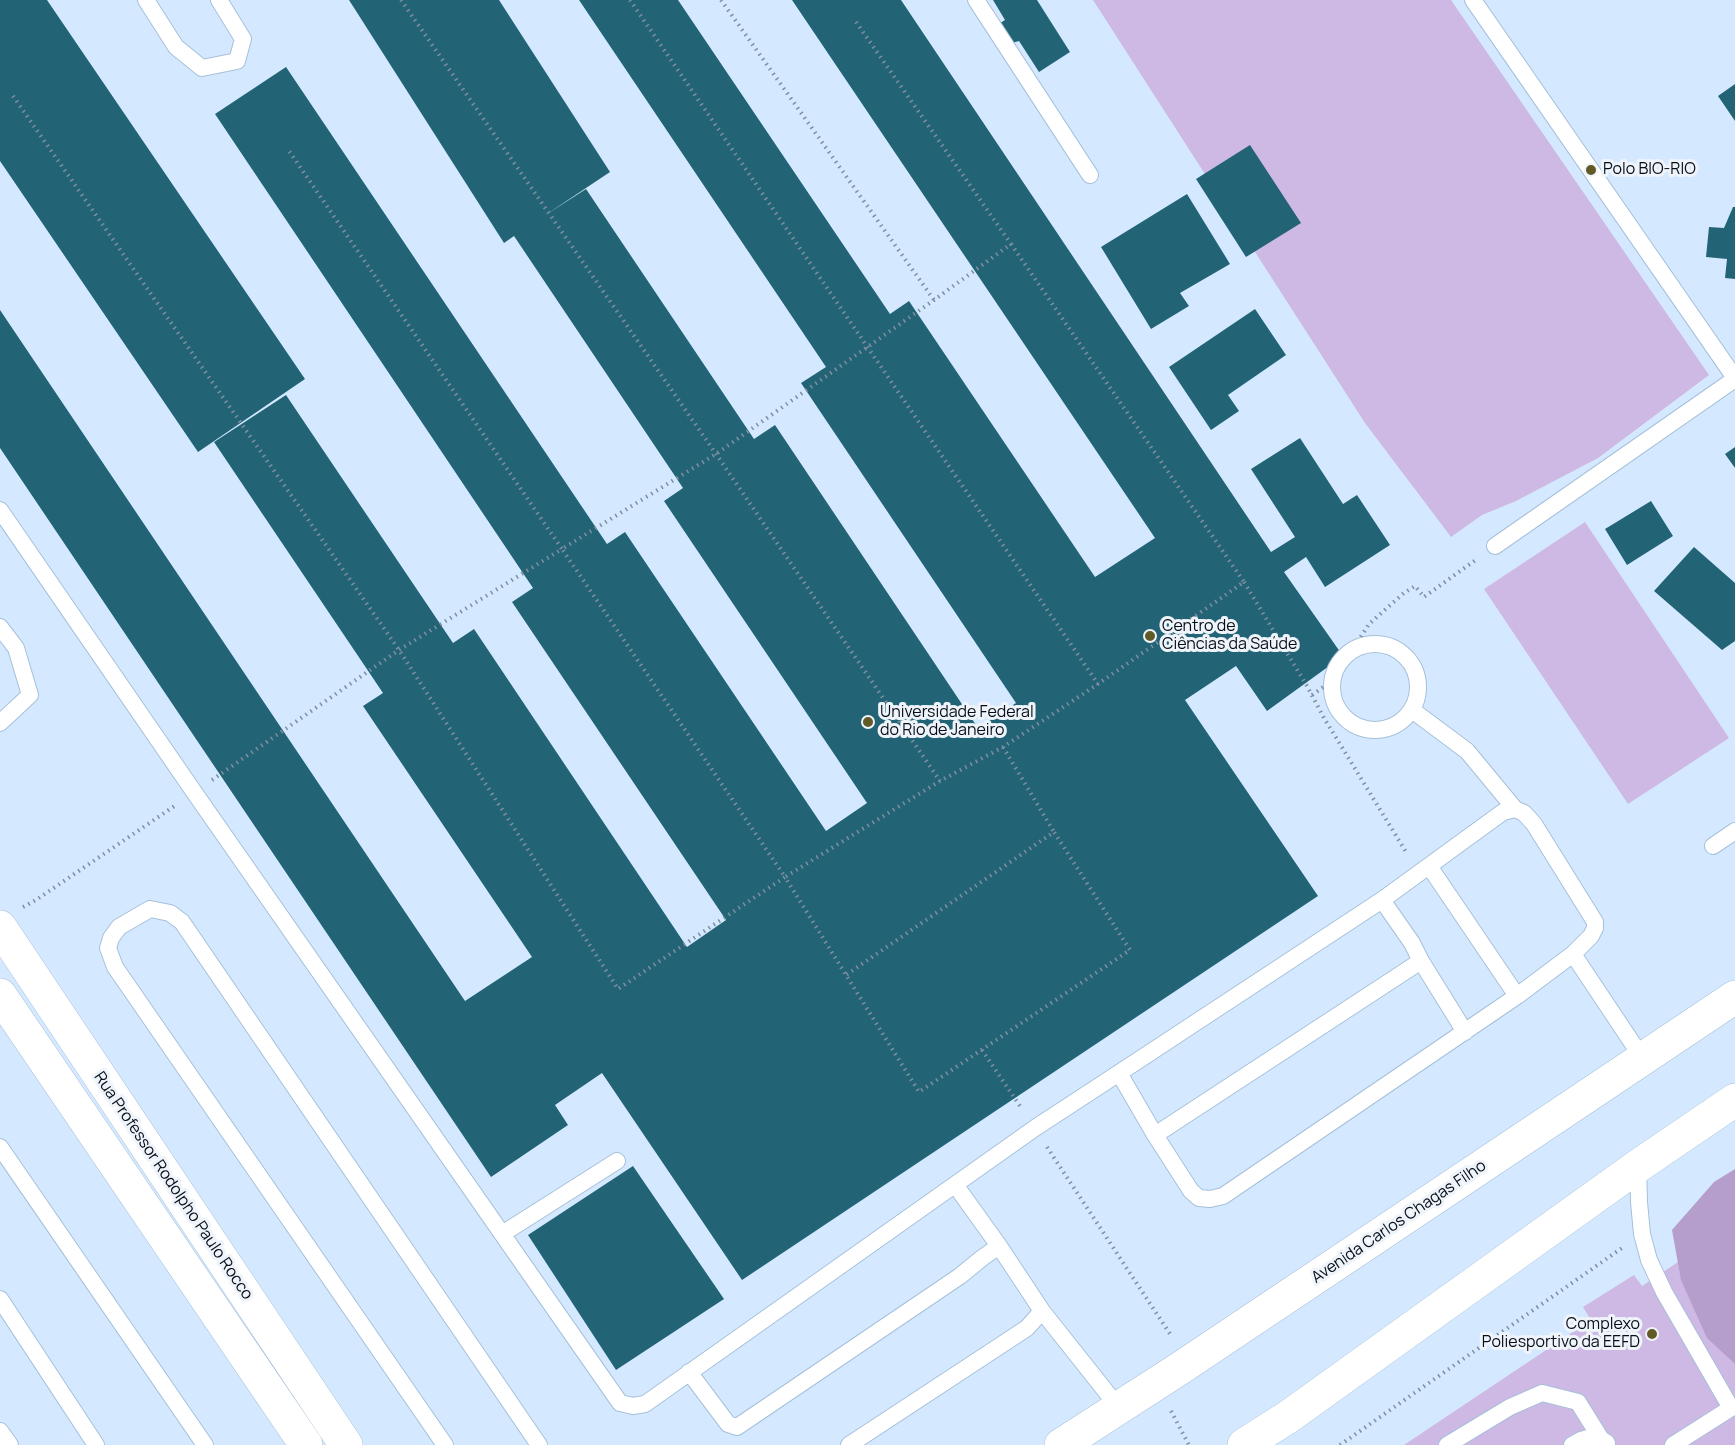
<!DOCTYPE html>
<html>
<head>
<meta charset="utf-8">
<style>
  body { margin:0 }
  canvas { display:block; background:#d4e9ff }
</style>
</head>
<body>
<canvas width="1735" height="1445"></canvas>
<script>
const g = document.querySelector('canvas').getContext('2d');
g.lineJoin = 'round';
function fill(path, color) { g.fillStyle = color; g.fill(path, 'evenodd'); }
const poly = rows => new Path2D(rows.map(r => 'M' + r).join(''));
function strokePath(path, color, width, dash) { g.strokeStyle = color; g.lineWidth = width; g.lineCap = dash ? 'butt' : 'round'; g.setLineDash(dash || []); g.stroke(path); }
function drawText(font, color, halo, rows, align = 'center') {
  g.font = font + ' Manrope,sans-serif'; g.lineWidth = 6; g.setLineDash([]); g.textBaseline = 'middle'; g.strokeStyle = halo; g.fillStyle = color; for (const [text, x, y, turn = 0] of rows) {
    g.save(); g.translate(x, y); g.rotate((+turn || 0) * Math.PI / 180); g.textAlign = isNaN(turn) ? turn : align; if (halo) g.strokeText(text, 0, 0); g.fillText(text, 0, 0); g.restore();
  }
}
const green = poly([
  [1093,0,1451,0,1709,375,1598,458,1516,501,1482,515,1451,537,1365,423],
  [1585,522,1729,738,1628,804,1484,589],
  [1735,1224,1735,1445,1404,1445,1591,1320,1583,1307,1634,1275,1642,1286]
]);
const forest = poly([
  [1735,1169,1735,1364,1707,1338,1681,1280,1672,1230,1714,1182]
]);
const building = poly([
  [0,0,47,0,305,379,198,452,0,161],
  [349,0,499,0,610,172,544,216,586,189,754,439,775,425,978,728,1016,703,801,383,826,367,579,0,678,0,890,314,909,301,1095,577,1155,538,792,0,901,0,1271,552,1295,537,1251,469,1300,438,1343,504,1357,495,1390,545,1325,587,1306,557,1284,572,1343,656,1267,711,1236,666,1185,700,1318,896,742,1280,602,1073,555,1105,568,1125,491,1177,0,448,0,310,465,1001,532,957,363,706,383,693,214,442,286,395,453,643,474,629,687,947,726,920,512,602,533,588,215,114,286,67,607,544,625,532,826,831,867,803,664,501,683,488,514,236,504,243],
  [993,0,1037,0,1070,52,1039,72,1019,41,1005,45,994,27,1005,20],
  [1735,84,1735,121,1718,96],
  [1250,145,1301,223,1246,257,1196,179],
  [1187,194,1230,264,1180,293,1189,306,1151,329,1101,247],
  [1733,207,1735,207,1735,279,1725,278,1727,259,1706,257,1709,227,1724,228],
  [1255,309,1286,355,1228,395,1239,411,1211,430,1169,367],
  [1735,447,1735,468,1725,454],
  [1651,501,1673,536,1627,565,1605,529],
  [1694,547,1735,583,1735,641,1722,650,1654,591],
  [633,1166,724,1299,616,1370,528,1235]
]);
const path = poly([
  [401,0,716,454,940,781],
  [630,0,1098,684],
  [721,0,934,300],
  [856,22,1011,244],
  [13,96,399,650,618,989,785,877,846,975,919,1092,1130,950,1054,832,846,975],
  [1011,244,1244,582,1098,684,1003,747,940,781,785,877,562,549,716,454,934,300,1011,244],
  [1244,582,1307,686,1324,718,1406,852],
  [1351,652,1369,624,1404,593,1415,586,1424,597,1477,559],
  [1312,695,1332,681],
  [1003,747,1054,832],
  [212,780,399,650,562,549,287,148],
  [23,907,36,900,176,805],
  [982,1050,1022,1109],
  [1047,1147,1172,1337],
  [1171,1411,1189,1445],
  [1340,1445,1622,1248]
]);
const service = poly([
  [146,0,176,47,202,68,237,61,243,39,219,0],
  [976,0,1090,175],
  [1473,0,1735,378],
  [0,510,194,792,620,1403,633,1406,645,1404,1035,1128,1119,1073,1382,900,1503,812,1515,809,1524,813,1534,824,1595,922,1595,928,1591,936,1573,954,1517,996,1223,1196,1210,1199,1199,1198,1191,1191,1155,1135,1119,1073],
  [1495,546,1735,379],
  [0,627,16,648,30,695,0,723],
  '1332 687a43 43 0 1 1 86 0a43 43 0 1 1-86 0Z',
  [1412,710,1467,751,1515,809],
  [1713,846,1735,831],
  [1429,866,1517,996],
  [1573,954,1643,1059],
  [1421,961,1465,1032],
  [1155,1135,1421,961,1412,943,1382,900],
  [0,1147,205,1445],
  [1638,1166,1639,1202,1642,1234,1649,1260,1664,1292,1731,1408,1673,1445],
  [956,1186,999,1246],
  [502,1234,617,1161],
  [0,1299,96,1445],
  [1042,1311,1119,1408],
  [689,1372,728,1424,737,1427,960,1276,982,1258,999,1246,1042,1311,1027,1328,849,1445],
  [0,1431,10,1445],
  [445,1445,115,967,108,948,111,938,119,927,150,909,170,913,182,922,539,1445],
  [1447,1445,1510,1407,1542,1393,1578,1402,1601,1439],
  [1572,1445,1581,1440,1592,1437,1601,1439,1607,1443]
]);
const tertiary = poly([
  [0,927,346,1445],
  [0,995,306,1445],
  [1061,1445,1179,1369,1735,997],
  [1244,1445,1288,1417,1638,1166,1735,1100]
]);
const markers = [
  [1591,170,6,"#615a26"],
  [1150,636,6,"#615a26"],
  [868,722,6,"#615a26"],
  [1652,1334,6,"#615a26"]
];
const poiNames = [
  ["Polo BIO-RIO",1603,170],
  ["Centro de",1162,627],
  ["Ciências da Saúde",1162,645],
  ["Universidade Federal",880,713],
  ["do Rio de Janeiro",880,731],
  ["Complexo",1640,1325,"right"],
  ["Poliesportivo da EEFD",1640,1343,"right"]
];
const streetNames = [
  ["Rua Professor Rodolpho Paulo Rocco",173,1186,56],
  ["Avenida Carlos Chagas Filho",1399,1222,-34]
];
fill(green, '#ceb8e4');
fill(forest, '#b59dcc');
fill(building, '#226476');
strokePath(service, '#a6c0da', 18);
strokePath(tertiary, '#a6c0da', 34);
strokePath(path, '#7f8f9f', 4, [1.5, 4.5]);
strokePath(service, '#fff', 16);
strokePath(tertiary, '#fff', 33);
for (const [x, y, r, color] of markers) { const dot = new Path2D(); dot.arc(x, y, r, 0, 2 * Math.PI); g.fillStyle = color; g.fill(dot); strokePath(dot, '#eff4fa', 2); }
drawText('16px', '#060e17', '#eff4fa', poiNames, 'left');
drawText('16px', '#060e17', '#eff4fa', streetNames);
</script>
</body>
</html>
